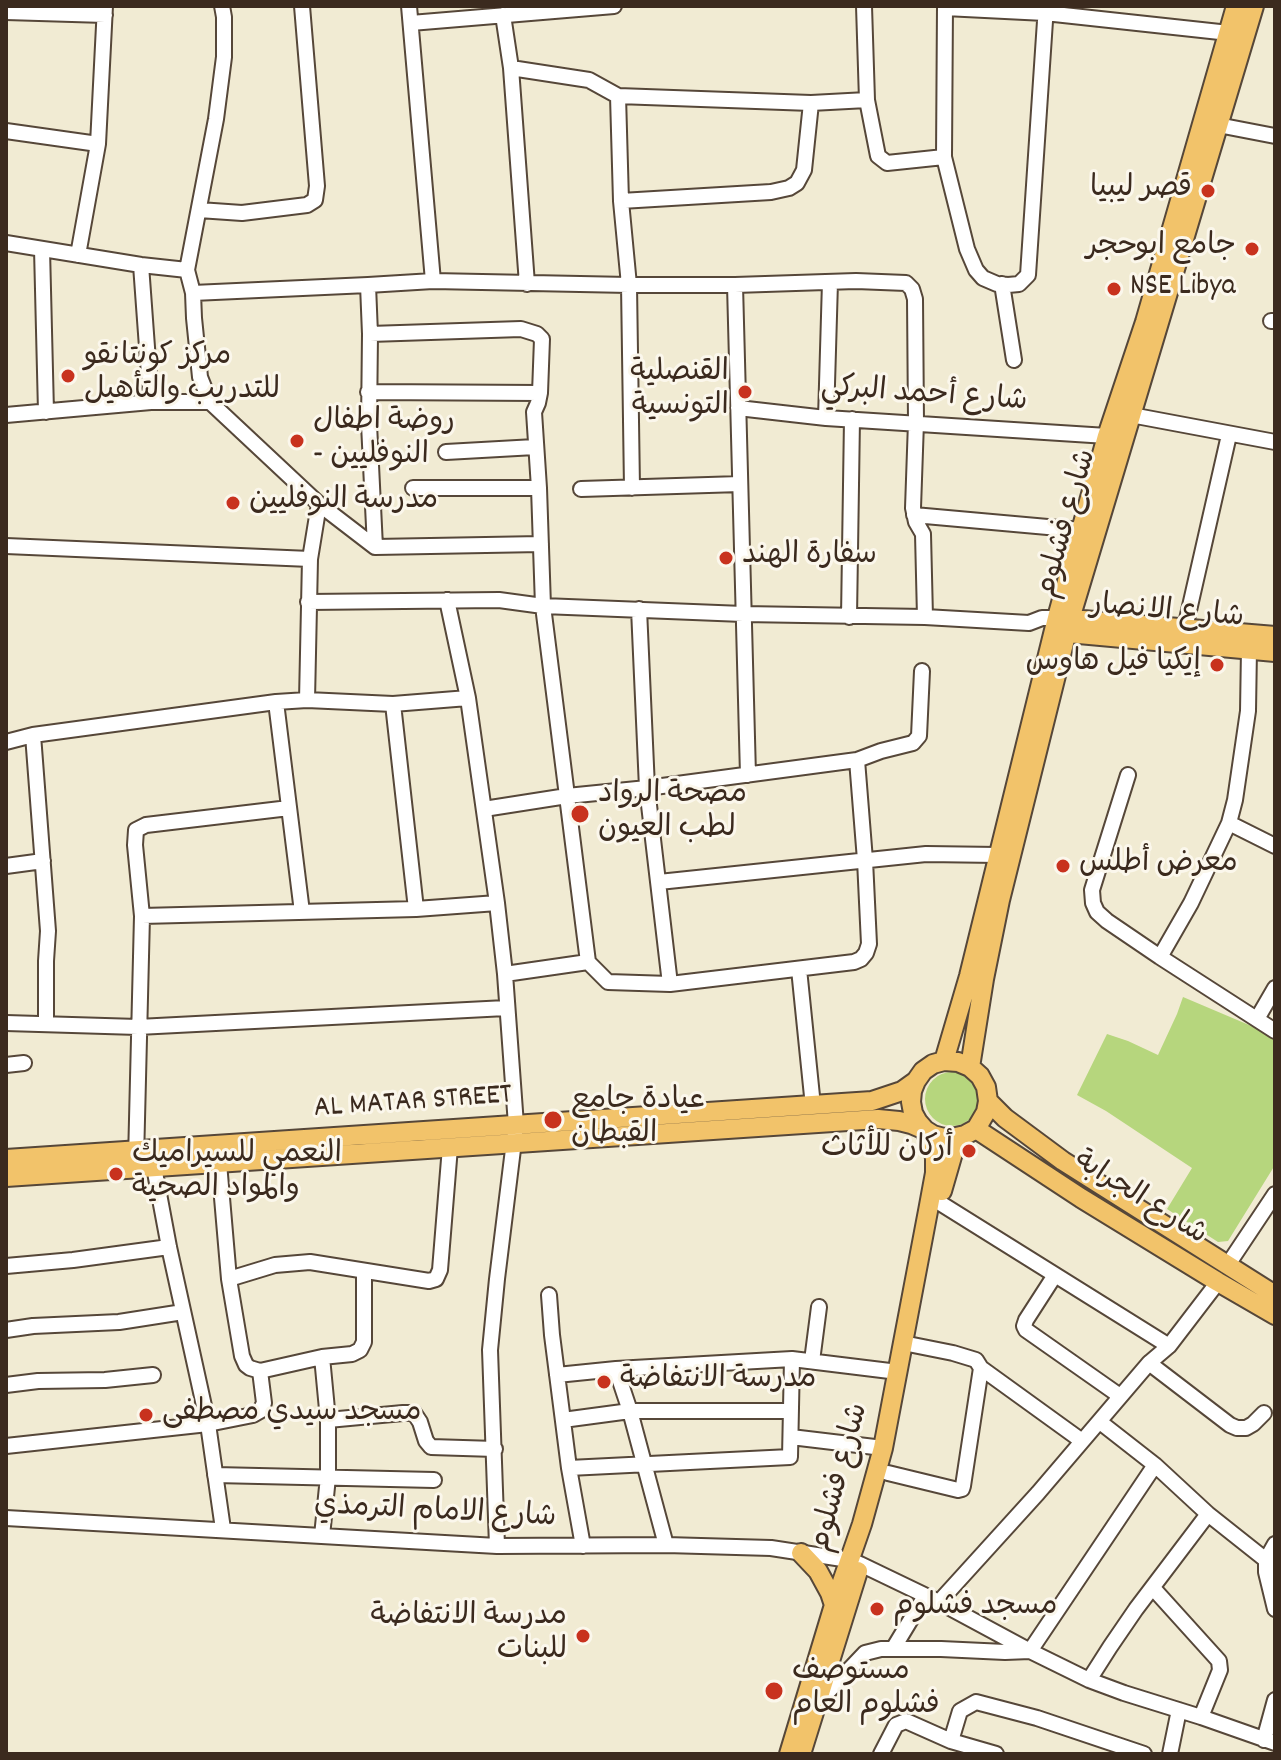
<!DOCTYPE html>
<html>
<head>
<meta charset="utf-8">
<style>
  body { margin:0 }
  #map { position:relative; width:1281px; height:1760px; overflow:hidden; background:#f1ebd3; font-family:Dekko,sans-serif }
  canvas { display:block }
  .frame { position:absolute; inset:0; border:8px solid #3b2a1e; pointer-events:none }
</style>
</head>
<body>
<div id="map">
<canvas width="1281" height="1760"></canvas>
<div class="frame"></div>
</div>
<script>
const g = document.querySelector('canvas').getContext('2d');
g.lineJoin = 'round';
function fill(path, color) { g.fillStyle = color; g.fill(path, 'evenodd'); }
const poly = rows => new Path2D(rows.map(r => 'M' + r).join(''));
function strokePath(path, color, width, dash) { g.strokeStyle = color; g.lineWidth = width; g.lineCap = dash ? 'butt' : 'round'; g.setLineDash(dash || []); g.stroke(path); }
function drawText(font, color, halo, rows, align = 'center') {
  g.font = font + ' Dekko,"Playpen Sans Arabic",sans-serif'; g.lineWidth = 6; g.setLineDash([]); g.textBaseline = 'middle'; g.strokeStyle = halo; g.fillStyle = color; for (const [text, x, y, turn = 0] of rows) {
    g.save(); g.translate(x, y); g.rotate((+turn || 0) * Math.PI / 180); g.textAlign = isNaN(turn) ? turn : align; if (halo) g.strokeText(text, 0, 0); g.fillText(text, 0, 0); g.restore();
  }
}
const green = poly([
  [1183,997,1275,1036,1275,1165,1228,1241,1218,1242,1167,1209,1192,1168,1106,1111,1077,1095,1107,1034,1128,1041,1158,1055,1177,1014],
  '925 1099a27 27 0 1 1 54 0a27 27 0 1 1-54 0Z'
]);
const minor = poly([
  [222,6,224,17,224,57,216,119,187,270,193,293,194,318,200,377,210,402,319,504,375,547,541,544],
  [409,6,433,281],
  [864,6,867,100,878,156,887,163,944,157],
  [945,6,944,157,967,249,976,270,983,278,997,284,1008,285,1019,284,1028,275,1046,6],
  [945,8,1045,13,1229,33],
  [6,12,105,15],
  [503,15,511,68,527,284],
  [411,23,614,6],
  [511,68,589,80,618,96,811,103,867,100],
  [618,96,621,201,629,285,632,488],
  [1218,125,1275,136],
  [6,131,98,144],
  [621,201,771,192,789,188,797,183,804,170,811,103],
  [199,210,242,213,307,205,315,200,317,186,302,6],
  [6,243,141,265,187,270],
  [42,249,46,412],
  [78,255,98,144,105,6],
  [141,265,151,402],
  [1002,284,1014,360],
  [368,285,370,334,369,424,375,547],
  [735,285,748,775],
  [193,293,368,285,433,281,629,285,735,285,856,281,906,283,912,289,915,299,916,422,913,508,916,522,923,534,925,617],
  [1271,321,1275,321],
  [370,334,521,329,537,334,542,339,540,393,538,403,534,412,539,488,543,606,588,962],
  [368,392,540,393],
  [738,408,826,418,1107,436],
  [6,415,151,402,210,402],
  [1131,415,1275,442],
  [826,418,830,282],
  [446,452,535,447],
  [413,488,539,488],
  [581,489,740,484],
  [914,515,1081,530],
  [6,546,310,559],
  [447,600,468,698,497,903,505,974,516,1125,497,1279,490,1350,497,1546],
  [308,602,499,600,543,606,743,614,925,617,1029,623,1042,618,1057,618],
  [639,609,647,788,670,984],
  [849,617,852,419],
  [1185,628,1229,435],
  [307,700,310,559,319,504],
  [276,702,302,912],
  [393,704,416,909],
  [33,735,48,931,46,961,46,1024],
  [6,742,33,735,276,702,307,700,393,704,468,698],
  [1128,775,1092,890,1093,903,1097,912,1107,921,1160,957,1275,1031],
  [484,809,567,796,647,788,857,760,881,751,913,743,919,736,922,671],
  [1229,823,1275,846],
  [6,866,43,861],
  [659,882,926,854,998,855],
  [142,916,416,909,497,903],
  [1160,957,1191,903,1229,823,1235,800,1248,711,1249,649],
  [799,969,813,1106],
  [505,974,588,962,608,982,670,984,854,962,861,959,866,953,869,944,865,860,857,760],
  [1257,1019,1275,988],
  [6,1023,138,1027,506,1008],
  [6,1065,24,1063],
  [136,1160,142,916,135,845,136,830,146,825,289,808],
  [219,1163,229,1279,242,1356,246,1365,250,1368,260,1371,322,1357,352,1354,360,1350,364,1342,364,1271],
  [154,1167,169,1247,208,1424,223,1529],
  [940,1203,1169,1346],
  [6,1266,73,1260,169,1247],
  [1227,1266,1275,1194],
  [1055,1275,1026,1320,1024,1326,1026,1330,1120,1396],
  [229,1279,275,1265,310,1262,429,1281,436,1279,440,1270,450,1147],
  [549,1295,552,1335,569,1468,583,1546],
  [6,1330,33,1326,119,1322,183,1312],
  [322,1357,328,1420,328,1477,322,1536],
  [812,1361,819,1307],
  [1149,1363,1230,1425,1237,1428,1246,1428,1253,1424,1264,1413],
  [981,1368,1082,1441],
  [616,1369,630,1411,666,1545],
  [557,1375,616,1369,792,1359,898,1372],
  [6,1385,38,1381,105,1380,153,1375],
  [328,1420,403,1413,414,1413,420,1422,426,1441,431,1447,495,1449],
  [563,1420,630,1411,791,1411],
  [1100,1422,1155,1465,1208,1514,1266,1560],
  [791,1437,883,1448],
  [6,1446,208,1424,253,1415,260,1411,264,1403,260,1371],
  [569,1468,790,1457,792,1359],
  [888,1473,958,1490,962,1489,963,1486,981,1368,976,1360,953,1353,913,1345],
  [215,1475,434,1480],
  [6,1518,497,1546,666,1545,771,1548,849,1560,860,1564,939,1602,1030,1651,1089,1680,1124,1693,1201,1717,1275,1743],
  [1275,1544,1266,1560,1266,1572,1275,1609],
  [1153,1588,1219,1661,1220,1670,1201,1717],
  [939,1602,1038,1493,1149,1363,1169,1346,1218,1282],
  [893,1649,925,1596],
  [1089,1680,1110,1647,1136,1609,1208,1514],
  [821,1703,826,1694,865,1653,881,1649,941,1649,1005,1652,1030,1651,1155,1465],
  [1264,1740,1275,1700],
  [951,1741,960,1711,976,1702,1037,1718,1144,1754],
  [881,1754,896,1725,906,1721,951,1741,996,1754],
  [1170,1754,1179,1710]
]);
const major = poly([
  [1059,618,1275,636],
  [1057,632,1275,652],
  [944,1061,969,976,1058,614,1107,436,1145,322,1236,6],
  [970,1067,984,979,1000,900,1070,619,1254,6],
  [988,1101,1005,1118,1063,1161,1275,1295],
  [976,1129,1081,1198,1218,1282,1275,1315],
  [6,1159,872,1101,902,1091,916,1081],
  [6,1177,878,1119,899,1121,911,1124,925,1130,933,1135,944,1138,956,1137,965,1135,976,1129,986,1112,988,1101,986,1087,980,1076,970,1067,958,1062,944,1061,933,1064,923,1071,916,1081,912,1091,911,1102,913,1113,918,1122,925,1130,935,1157,935,1173,928,1211,883,1448,862,1524,834,1605,789,1754],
  [942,1191,953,1153,965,1135],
  [801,1553,818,1571,830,1593,834,1605],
  [801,1754,858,1571]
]);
const markers = [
  [1208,191,8,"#c8321e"],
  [1252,249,8,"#c8321e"],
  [1114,289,8,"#c8321e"],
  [68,376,8,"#c8321e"],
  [745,392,8,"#c8321e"],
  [297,441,8,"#c8321e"],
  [233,503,8,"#c8321e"],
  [726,558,8,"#c8321e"],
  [1217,665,8,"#c8321e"],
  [580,814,10,"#c8321e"],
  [1063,866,8,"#c8321e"],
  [553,1120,10,"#c8321e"],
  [969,1151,8,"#c8321e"],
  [116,1174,8,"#c8321e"],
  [604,1382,8,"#c8321e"],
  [146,1415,8,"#c8321e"],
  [877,1609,8,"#c8321e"],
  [583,1636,8,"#c8321e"],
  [774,1691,10,"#c8321e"]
];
const poiNames = [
  ["قصر ليبيا",1192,191,"right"],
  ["جامع ابوحجر",1236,249,"right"],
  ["NSE Libya",1130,289],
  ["مركز كونتانقو",84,359],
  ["للتدريب والتأهيل",84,393],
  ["القنصلية",729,375,"right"],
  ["التونسية",729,409,"right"],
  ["روضة اطفال",313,424],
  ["- النوفليين",313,458],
  ["مدرسة النوفليين",249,503],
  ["سفارة الهند",742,558],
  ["إيكيا فيل هاوس",1201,665,"right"],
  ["مصحة الرواد",598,797],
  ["لطب العيون",598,831],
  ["معرض أطلس",1079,866],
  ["عيادة جامع",571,1103],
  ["القبطان",571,1137],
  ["أركان للأثاث",953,1151,"right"],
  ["النعمي للسيراميك",132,1157],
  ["والمواد الصحية",132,1191],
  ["مدرسة الانتفاضة",620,1382],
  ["مسجد سيدي مصطفى",162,1415],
  ["مسجد فشلوم",893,1609],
  ["مدرسة الانتفاضة",567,1619,"right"],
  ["للبنات",567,1653,"right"],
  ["مستوصف",792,1674],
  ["فشلوم العام",792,1708]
];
const streetNames = [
  ["شارع أحمد البركي",924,397,4],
  ["شارع فشلوم",1069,524,-74],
  ["شارع الانصار",1167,614,5],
  ["AL MATAR STREET",413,1104,-4],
  ["شارع الجرابة",1139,1200,32],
  ["شارع فشلوم",842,1478,-75],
  ["شارع الامام الترمذي",435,1514,3]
];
fill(green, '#b6d67d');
strokePath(minor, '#564739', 18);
strokePath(major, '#564739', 22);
strokePath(minor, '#fff', 14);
strokePath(major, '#f2c36a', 18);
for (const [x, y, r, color] of markers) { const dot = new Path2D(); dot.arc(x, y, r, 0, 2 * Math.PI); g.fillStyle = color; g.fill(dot); strokePath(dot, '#fbf7ec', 3); }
drawText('30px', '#3b2a1e', '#fbf7ec', poiNames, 'left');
drawText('30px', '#3b2a1e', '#fbf7ec', streetNames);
</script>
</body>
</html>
